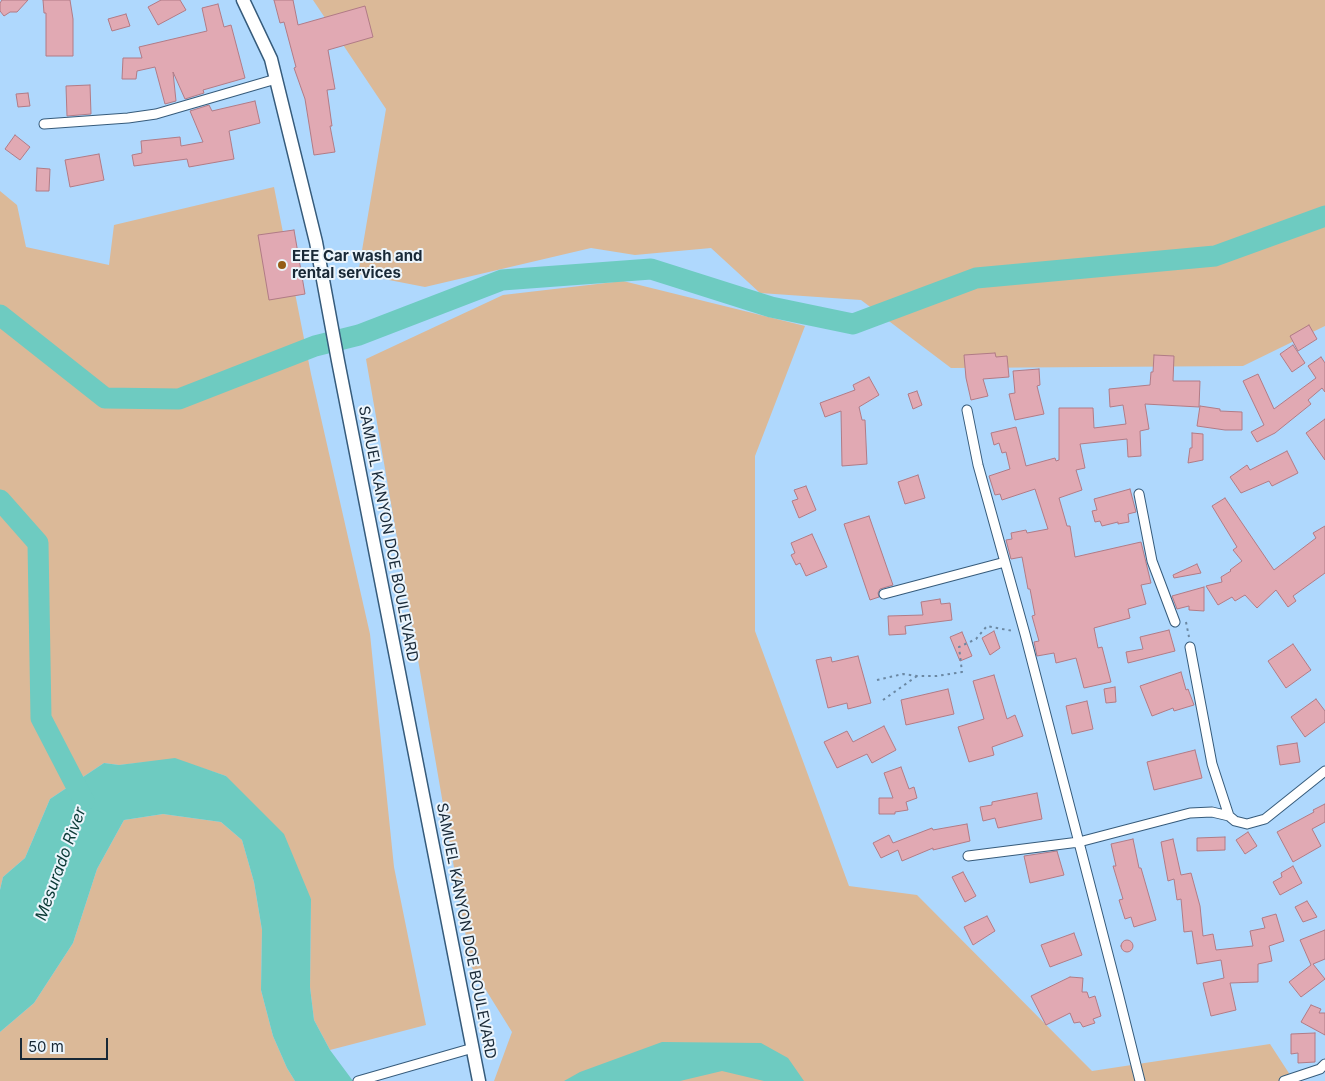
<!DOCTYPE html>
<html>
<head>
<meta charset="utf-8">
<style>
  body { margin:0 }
  #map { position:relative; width:1325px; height:1081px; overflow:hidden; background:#afd8fd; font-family:Inter,sans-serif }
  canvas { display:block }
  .scale { position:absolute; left:20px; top:1038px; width:88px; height:22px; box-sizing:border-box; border:2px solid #182836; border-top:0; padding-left:6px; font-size:15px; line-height:18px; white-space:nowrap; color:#182836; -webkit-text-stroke:4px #ecf5fc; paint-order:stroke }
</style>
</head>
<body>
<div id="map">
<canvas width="1325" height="1081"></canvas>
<div class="scale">50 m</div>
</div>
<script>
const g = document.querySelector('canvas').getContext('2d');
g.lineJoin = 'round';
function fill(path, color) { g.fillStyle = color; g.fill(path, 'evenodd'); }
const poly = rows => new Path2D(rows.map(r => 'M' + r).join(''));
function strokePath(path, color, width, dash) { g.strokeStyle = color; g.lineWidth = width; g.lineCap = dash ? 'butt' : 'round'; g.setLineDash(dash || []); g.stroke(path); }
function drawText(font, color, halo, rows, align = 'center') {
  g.font = font + ' Inter,sans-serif'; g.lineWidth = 4; g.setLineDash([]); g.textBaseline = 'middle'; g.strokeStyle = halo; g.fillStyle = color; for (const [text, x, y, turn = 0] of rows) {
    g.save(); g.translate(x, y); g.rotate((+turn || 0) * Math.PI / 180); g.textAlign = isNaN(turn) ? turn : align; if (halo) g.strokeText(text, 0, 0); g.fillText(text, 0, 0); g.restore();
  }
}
const green = poly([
  [313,0,1325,0,1325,326,1243,366,951,368,861,300,760,293,711,248,635,255,591,248,425,287,358,274,386,109],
  [274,187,311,374,370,634,394,867,426,1025,330,1050,314,1020,310,987,311,899,226,776,175,759,119,765,104,763,50,799,25,858,3,877,0,890,0,191,17,205,26,247,109,265,114,225],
  [623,281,805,326,755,456,755,631,849,886,917,895,1092,1071,1270,1044,1294,1081,494,1081,512,1032,471,966,366,359,503,295],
  [163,814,221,822,242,840,254,882,262,930,261,990,273,1036,287,1068,295,1081,0,1081,0,1032,34,1003,73,943,97,869,124,820]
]);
const water = poly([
  [175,758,226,776,284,834,311,899,310,987,314,1020,330,1050,353,1081,295,1081,287,1068,273,1036,261,990,262,930,254,882,242,840,221,822,163,814,124,820,97,869,73,943,34,1003,0,1032,0,890,3,877,25,858,50,799,104,763,119,765],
  [662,1042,761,1043,788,1058,804,1081,764,1081,722,1071,680,1081,564,1081,580,1072]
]);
const river = poly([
  [0,315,105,398,179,399,315,346,359,335,502,280,651,269,771,307,853,324,976,278,1215,256,1325,216],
  [0,500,38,543,41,718,84,801]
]);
const building = poly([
  [2,0,28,0,17,12,10,12,4,16,0,11,0,3,2,0],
  [43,0,70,0,73,19,73,56,46,56,46,13,44,13,43,0],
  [161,0,180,0,186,10,158,25,148,7,161,0],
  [274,0,293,0,298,25,365,6,373,37,328,50,335,89,327,90,332,126,330,126,335,152,314,155,305,99,294,68,296,67,284,22,280,23,274,0],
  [218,4,224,27,231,25,245,78,203,90,204,93,185,99,173,72,176,101,165,104,155,67,137,71,136,79,122,79,123,58,142,58,139,47,207,31,202,8,218,4],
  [126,14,130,26,112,31,108,19,126,14],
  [90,85,91,114,67,116,66,86,90,85],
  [28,93,30,106,18,107,16,94,28,93],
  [255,101,260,123,229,131,234,159,189,167,187,159,134,166,132,155,142,153,141,141,180,137,181,146,203,142,190,111,209,105,212,111,255,101],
  [15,135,30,147,20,160,5,149,15,135],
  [99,154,104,180,70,187,65,160,99,154],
  [37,168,50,169,49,191,36,191,37,168],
  [294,230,305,294,269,300,258,235,294,230],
  [1309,325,1317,339,1298,351,1290,336,1309,325],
  [1293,345,1305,363,1292,372,1280,354,1293,345],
  [995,353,996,357,1007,356,1009,377,983,379,988,396,971,400,966,378,964,355,995,353],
  [1154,355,1174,356,1173,381,1200,381,1199,407,1145,404,1149,429,1140,431,1141,456,1128,457,1127,439,1080,444,1085,468,1076,470,1082,490,1059,498,1067,526,1070,526,1075,557,1141,542,1151,583,1141,585,1146,604,1128,609,1130,618,1094,628,1098,648,1102,647,1111,682,1084,688,1076,658,1056,663,1054,653,1037,656,1034,642,1039,641,1032,616,1035,615,1030,589,1028,589,1022,557,1011,559,1006,540,1012,539,1011,533,1026,530,1027,533,1048,529,1035,489,1002,500,1000,494,995,495,989,476,1010,469,1006,452,1002,453,999,443,994,445,991,433,1016,427,1026,466,1055,458,1056,461,1059,460,1059,408,1093,408,1094,428,1126,424,1123,405,1110,407,1109,389,1150,385,1151,372,1153,372,1154,355],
  [1321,357,1325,363,1325,392,1322,388,1308,400,1311,404,1275,433,1257,442,1251,432,1264,425,1243,381,1258,374,1274,409,1316,378,1308,366,1321,357],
  [1039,369,1040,385,1037,386,1044,414,1015,420,1009,394,1015,393,1013,371,1039,369],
  [869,377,879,395,859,407,862,420,865,420,867,464,842,466,841,411,825,417,820,403,855,390,853,385,869,377],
  [917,391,922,405,913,409,908,394,917,391],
  [1200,406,1220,409,1220,411,1242,412,1242,430,1225,430,1197,426,1200,406],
  [1325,419,1325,460,1306,433,1325,419],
  [1192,433,1203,434,1203,460,1188,463,1190,448,1192,448,1192,433],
  [1287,451,1298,473,1272,486,1269,481,1241,493,1230,477,1247,465,1250,470,1287,451],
  [918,475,925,498,905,504,898,482,918,475],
  [806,486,816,510,799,518,792,501,798,499,794,490,806,486],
  [1130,489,1136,512,1128,514,1129,522,1118,524,1118,522,1102,526,1100,521,1095,522,1092,511,1097,510,1094,499,1130,489],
  [1225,498,1274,570,1316,538,1313,533,1325,526,1325,573,1293,596,1296,601,1288,607,1276,590,1257,608,1245,595,1235,601,1232,597,1218,605,1206,586,1222,582,1221,577,1231,571,1230,570,1242,561,1233,550,1237,547,1212,506,1225,498],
  [869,516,893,585,880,589,878,593,879,597,870,600,844,524,869,516],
  [812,534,827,567,806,576,800,563,796,565,791,555,795,553,791,543,812,534],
  [1197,564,1201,573,1174,578,1173,575,1197,564],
  [1204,587,1204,611,1189,610,1189,606,1177,609,1172,596,1204,587],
  [940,599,941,604,950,603,952,620,905,626,906,634,889,635,888,616,923,615,921,602,940,599],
  [1169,630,1175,651,1128,663,1126,652,1143,649,1140,637,1169,630],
  [994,631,1000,648,990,655,982,638,994,631],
  [962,632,972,656,960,661,950,637,962,632],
  [1293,644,1311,670,1286,688,1268,661,1293,644],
  [858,656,871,703,848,709,847,703,828,708,816,660,831,657,832,662,858,656],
  [1181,672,1186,690,1188,689,1194,705,1174,711,1173,708,1152,716,1140,686,1181,672],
  [994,675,1007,719,1015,715,1023,736,992,747,994,755,969,762,958,727,984,719,973,681,994,675],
  [1115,687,1116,702,1106,703,1104,689,1115,687],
  [948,689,954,714,906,725,901,700,948,689],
  [1316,699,1325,711,1325,722,1305,737,1291,717,1316,699],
  [1087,701,1093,729,1072,734,1066,706,1087,701],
  [884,726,896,750,872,763,867,754,837,768,824,742,847,731,853,742,884,726],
  [1297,743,1300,762,1280,765,1277,746,1297,743],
  [1195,750,1202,778,1154,790,1147,762,1195,750],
  [901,767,909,789,914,787,917,798,906,802,908,810,895,812,895,814,879,814,879,798,893,798,884,773,901,767],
  [1037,793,1042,819,998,828,995,818,983,821,980,807,992,805,992,802,1037,793],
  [1325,804,1325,822,1312,829,1321,846,1293,862,1277,832,1314,812,1313,810,1325,804],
  [967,824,970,841,933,850,933,848,902,861,898,850,881,858,873,843,889,835,893,843,932,828,933,830,967,824],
  [1248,832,1257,846,1245,854,1236,840,1248,832],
  [1225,837,1225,850,1197,851,1197,838,1225,837],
  [1133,839,1139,868,1141,868,1156,920,1134,927,1131,917,1125,919,1119,900,1123,899,1113,866,1116,866,1111,844,1133,839],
  [1173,839,1181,875,1191,873,1200,906,1203,936,1213,934,1216,950,1253,946,1250,931,1265,928,1262,918,1276,914,1284,941,1269,946,1272,961,1258,964,1258,982,1230,983,1236,1010,1211,1016,1203,983,1224,978,1221,960,1197,964,1192,931,1184,932,1181,899,1177,900,1174,879,1168,881,1161,842,1173,839],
  [1057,851,1064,875,1030,883,1024,856,1057,851],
  [1293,866,1302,883,1280,895,1273,882,1282,877,1281,873,1293,866],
  [963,872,976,896,965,902,952,877,963,872],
  [1307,901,1317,917,1303,922,1295,907,1307,901],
  [987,916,995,931,973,945,964,927,987,916],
  [1325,930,1325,959,1313,964,1325,979,1301,997,1289,982,1311,965,1300,940,1325,930],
  [1074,933,1082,955,1050,967,1041,945,1074,933],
  '1121 946a6 6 0 1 1 12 0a6 6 0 1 1-12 0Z',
  [1070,977,1083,978,1082,992,1087,992,1089,998,1095,996,1101,1016,1093,1019,1095,1023,1083,1027,1080,1022,1074,1023,1070,1013,1046,1025,1031,996,1070,977],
  [1311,1005,1321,1009,1319,1013,1325,1013,1325,1035,1301,1022,1311,1005],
  [1315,1033,1315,1062,1298,1063,1298,1053,1291,1054,1291,1034,1315,1033]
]);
const path = poly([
  [1186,622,1189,637],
  [877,680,903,674,917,676,937,676,962,672,959,647,976,639,987,626,1013,631],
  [883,700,917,676]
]);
const street = poly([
  [44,124,128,118,156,114,276,79],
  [967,410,978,465,1025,634,1118,993,1140,1081],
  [1139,494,1152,561,1175,622],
  [884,594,1005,562],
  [1190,647,1212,764,1229,816],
  [968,856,1079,842,1190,813,1212,812,1229,816,1235,821,1247,824,1265,819,1325,771],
  [358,1081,473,1048],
  [1284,1081,1320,1069,1325,1064]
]);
const secondary = poly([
  [243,0,271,59,316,242,338,361,479,1081]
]);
const markers = [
  [282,265,5,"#945d16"]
];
const poiNames = [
  ["EEE Car wash and",292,256],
  ["rental services",292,273]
];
const streetNames = [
  ["SAMUEL KANYON DOE BOULEVARD",388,534,79],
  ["SAMUEL KANYON DOE BOULEVARD",466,931,79]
];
const waterNames = [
  ["Mesurado River",61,864,-70]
];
fill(green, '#dbb998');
fill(water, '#6ecbc1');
strokePath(river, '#6ecbc1', 21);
fill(building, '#e1a9b3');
strokePath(building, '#b17b86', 1);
strokePath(street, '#365b7b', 11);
strokePath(secondary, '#365b7b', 15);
strokePath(path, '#6b88a3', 2, [2.5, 4]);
strokePath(street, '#fff', 9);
strokePath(secondary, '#fff', 12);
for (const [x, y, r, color] of markers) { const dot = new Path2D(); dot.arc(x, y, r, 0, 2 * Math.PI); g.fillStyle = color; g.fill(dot); strokePath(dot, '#ecf5fc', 2); }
drawText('bold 15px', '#182836', '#ecf5fc', poiNames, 'left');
drawText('15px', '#182836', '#ecf5fc', streetNames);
drawText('italic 16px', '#0c3a36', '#ecf5fc', waterNames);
</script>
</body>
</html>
